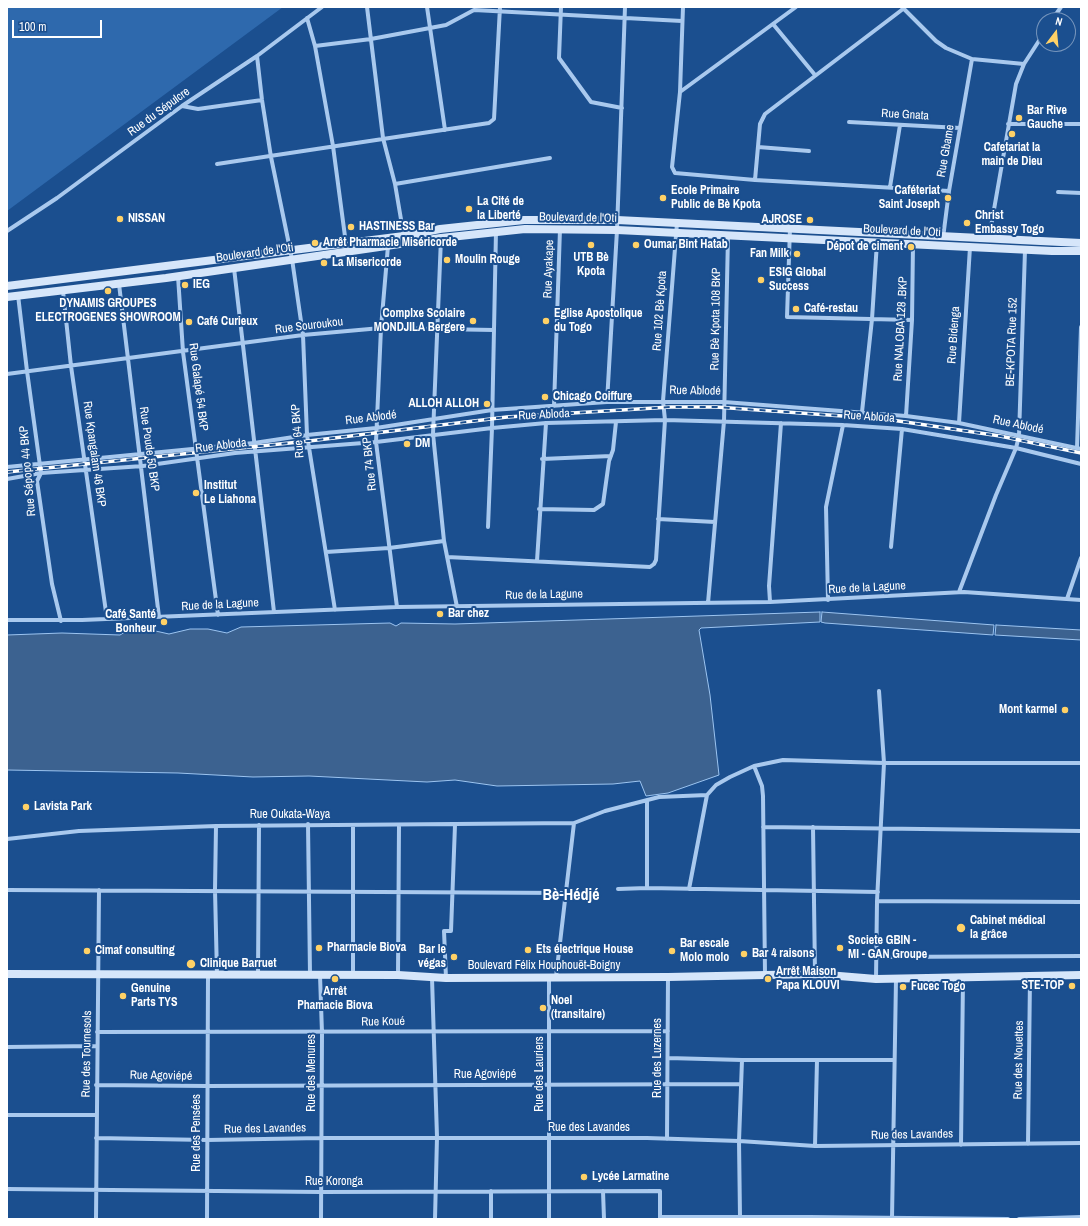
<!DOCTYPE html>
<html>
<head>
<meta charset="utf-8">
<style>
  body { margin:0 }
  #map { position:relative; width:1088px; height:1226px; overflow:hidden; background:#1b4f8f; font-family:"Archivo Narrow",sans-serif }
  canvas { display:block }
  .frame { position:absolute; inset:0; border:8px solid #fff; pointer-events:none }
  .north { position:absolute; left:1036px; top:12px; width:40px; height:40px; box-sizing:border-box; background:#1b4f8f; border:1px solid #7695bc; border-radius:50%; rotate:16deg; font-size:11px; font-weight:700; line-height:16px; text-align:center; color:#fff }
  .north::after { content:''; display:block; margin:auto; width:14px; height:18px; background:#ffd166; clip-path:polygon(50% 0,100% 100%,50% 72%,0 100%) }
  .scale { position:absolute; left:12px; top:20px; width:90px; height:18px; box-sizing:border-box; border:2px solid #fff; border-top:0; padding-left:5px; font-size:12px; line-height:14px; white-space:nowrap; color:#fff; -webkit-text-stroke:3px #1b4f8f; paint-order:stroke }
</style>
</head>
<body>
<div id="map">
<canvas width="1088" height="1226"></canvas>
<div class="frame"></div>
<div class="north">N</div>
<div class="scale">100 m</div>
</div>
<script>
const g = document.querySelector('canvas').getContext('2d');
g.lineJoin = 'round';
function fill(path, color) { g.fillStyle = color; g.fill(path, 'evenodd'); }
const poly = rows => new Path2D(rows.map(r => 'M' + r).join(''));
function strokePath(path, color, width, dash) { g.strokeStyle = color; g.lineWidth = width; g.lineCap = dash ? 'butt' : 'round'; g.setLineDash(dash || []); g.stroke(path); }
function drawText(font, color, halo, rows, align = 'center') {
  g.font = font + ' "Archivo Narrow",sans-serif'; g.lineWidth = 4; g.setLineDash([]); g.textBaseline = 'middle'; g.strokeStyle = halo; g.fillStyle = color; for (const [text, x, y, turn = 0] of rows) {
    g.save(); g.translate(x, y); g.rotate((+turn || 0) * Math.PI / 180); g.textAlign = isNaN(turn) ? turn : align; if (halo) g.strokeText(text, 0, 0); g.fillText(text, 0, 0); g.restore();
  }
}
const green = poly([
  [7,7,283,7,7,211]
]);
const water = poly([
  [820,612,820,622,701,628,699,630,710,695,719,775,668,793,646,796,640,781,613,784,497,786,455,780,427,782,309,776,253,777,178,773,7,770,7,635,62,633,120,635,130,629,151,630,169,634,190,629,208,629,227,633,241,627,390,623,396,626,401,623,455,624,820,612],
  [822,612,994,625,993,635,825,623,821,622,822,612],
  [996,625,1081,630,1081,640,995,635,996,625]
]);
const street = poly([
  [367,7,383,138,395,184,404,237],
  [427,7,445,130],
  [561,7,559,58,591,102,622,108],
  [683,7,680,92,672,167,675,173,755,180,949,191],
  [902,7,936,41,946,48,972,59,1024,64],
  [307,18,315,46,333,146,346,244],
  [1052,20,1061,7],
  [773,24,815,75],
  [315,46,371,39,446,25,474,10,682,21],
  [257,56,262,100,271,157,292,259,303,335,307,435,335,610],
  [680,92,796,7],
  [182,106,198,109,262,100],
  [849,122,960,128],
  [1008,124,1081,124],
  [758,147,809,151],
  [217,164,489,123,494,119,500,7],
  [755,180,760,124,765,114,903,9],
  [395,184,550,158],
  [890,187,900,125],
  [1058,192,1081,193],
  [790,228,787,317,912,320],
  [7,231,57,198,182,106,257,56,322,7],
  [441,238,433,434,444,541,457,607],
  [943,238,949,191,972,59],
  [989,238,1016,84,1024,64,1044,33],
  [388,246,381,328,376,442,397,607],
  [234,268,274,612],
  [178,276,183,352,218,615],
  [119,284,159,617],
  [63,291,71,366,107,619],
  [18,295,27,371,41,473,37,481,52,584,61,621],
  [7,374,303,335,381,328,494,330],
  [607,402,617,230,625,7],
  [554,406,560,229],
  [862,412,872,319,877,242],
  [906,416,912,320,913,244],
  [959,423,970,247],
  [1077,448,1081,327],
  [542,459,611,456],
  [7,467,254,443,307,435,376,428,492,410,607,402,724,402,906,416,959,423,1081,449],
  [7,479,41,473,143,466,235,453,376,442,492,428,546,423,665,420,843,425,902,429,1016,448,1081,464],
  [539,509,594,510,603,504,609,461,613,450,616,422],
  [658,519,715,522],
  [488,527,492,428,496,231],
  [891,547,902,429],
  [326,552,389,548,444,541],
  [447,557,650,567,654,564,656,560,665,420,663,401,677,223],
  [537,561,546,423],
  [959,592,996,495,1016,448,1019,436,1025,250],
  [1067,599,1081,558],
  [828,600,826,507,843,425],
  [770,602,769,586,781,423],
  [708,603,724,421,728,236],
  [7,620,82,620,397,607,770,602,964,592,1081,600],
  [754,766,762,786,763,796,765,974],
  [308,824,310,975],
  [353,825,353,975],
  [216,826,215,890,217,975],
  [763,827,1081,831],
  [813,827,815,974],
  [7,839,79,831,216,826,574,823,605,811,659,797,707,795,716,785,730,777,754,766,783,760,884,763,1081,763],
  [647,888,647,800],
  [618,889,647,888,878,892],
  [689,889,707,795],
  [7,890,567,893],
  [877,901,1081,902],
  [877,957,1081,956],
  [258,975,259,825],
  [320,975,322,1033,321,1219],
  [398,975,399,825],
  [556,977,574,823],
  [432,978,437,1137,435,1219],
  [446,978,444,931,451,931,455,825],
  [549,978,549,1219],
  [876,979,877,901,884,763,879,691],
  [97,1032,668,1031],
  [7,1047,96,1046],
  [668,1058,742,1060,894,1060],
  [96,1085,207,1086,741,1084],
  [7,1115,96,1115],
  [96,1138,207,1140,321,1138,647,1138,739,1141,815,1146,1081,1143],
  [667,1139,668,977],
  [1028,1144,1030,977],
  [961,1145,963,978],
  [815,1146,817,1060],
  [7,1189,321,1192,660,1191,660,1219],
  [603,1191,604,1219],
  [660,1217,810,1217,1008,1219],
  [740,1217,739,1141,742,1060],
  [892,1218,896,979],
  [96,1219,99,890],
  [207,1219,208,976],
  [491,1219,491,1191],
  [1019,1219,1081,1217]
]);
const secondary = poly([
  [7,286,404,236,440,229,524,220,617,220,1081,243],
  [7,297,166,278,441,238,525,229,617,230,1052,251,1081,251],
  [7,974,398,975,446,978,668,977,815,974,876,979,1081,975]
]);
const rail = poly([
  [7,472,309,441,507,417,671,407,716,407,885,419,1000,436,1081,453]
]);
const markers = [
  [1019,118,4,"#ffd166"],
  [1012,134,4,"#ffd166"],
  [663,198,4,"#ffd166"],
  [948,198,4,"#ffd166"],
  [469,209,4,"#ffd166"],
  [120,219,4,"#ffd166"],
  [810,220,4,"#ffd166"],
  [967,223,4,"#ffd166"],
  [351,227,4,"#ffd166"],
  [315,243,4,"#ffd166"],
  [591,245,4,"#ffd166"],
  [636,245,4,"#ffd166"],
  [911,247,4,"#ffd166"],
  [797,254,4,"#ffd166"],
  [447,260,4,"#ffd166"],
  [324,263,4,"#ffd166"],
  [761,280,4,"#ffd166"],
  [185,285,4,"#ffd166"],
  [108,291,4,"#ffd166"],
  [796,309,4,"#ffd166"],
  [473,321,4,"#ffd166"],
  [546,321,4,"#ffd166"],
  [189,322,4,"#ffd166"],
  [545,397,4,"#ffd166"],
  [487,404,4,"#ffd166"],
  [407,444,4,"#ffd166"],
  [196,493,4,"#ffd166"],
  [440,614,4,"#ffd166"],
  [164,622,4,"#ffd166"],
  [1065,710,4,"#ffd166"],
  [26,807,4,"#ffd166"],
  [961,928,5,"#ffd166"],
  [319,948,4,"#ffd166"],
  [840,948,4,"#ffd166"],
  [528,950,4,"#ffd166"],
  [87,951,4,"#ffd166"],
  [672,951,4,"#ffd166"],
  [744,954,4,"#ffd166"],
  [454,957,4,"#ffd166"],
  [191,964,5,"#ffd166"],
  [335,979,4,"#ffd166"],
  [768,979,4,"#ffd166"],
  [1072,986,4,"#ffd166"],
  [903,987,4,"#ffd166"],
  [123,996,4,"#ffd166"],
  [543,1008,4,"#ffd166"],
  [584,1177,4,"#ffd166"]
];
const poiNames = [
  ["Bar Rive",1027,111],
  ["Gauche",1027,125],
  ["Cafetariat la",1012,148,"center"],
  ["main de Dieu",1012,162,"center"],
  ["Ecole Primaire",671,191],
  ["Public de Bè Kpota",671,205],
  ["Caféteriat",940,191,"right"],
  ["Saint Joseph",940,205,"right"],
  ["La Cité de",477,202],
  ["la Liberté",477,216],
  ["Christ",975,216],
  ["Embassy Togo",975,230],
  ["NISSAN",128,219],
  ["AJROSE",802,220,"right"],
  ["HASTINESS Bar",359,227],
  ["Arrêt Pharmacie Miséricorde",323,243],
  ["Oumar Bint Hatab",644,245],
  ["Dépot de ciment",903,247,"right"],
  ["Fan Milk",789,254,"right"],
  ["UTB Bè",591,258,"center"],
  ["Kpota",591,272,"center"],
  ["Moulin Rouge",455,260],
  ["La Misericorde",332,263],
  ["ESIG Global",769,273],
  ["Success",769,287],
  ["IEG",193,285],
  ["DYNAMIS GROUPES",108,304,"center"],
  ["ELECTROGENES SHOWROOM",108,318,"center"],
  ["Café-restau",804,309],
  ["Complxe Scolaire",465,314,"right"],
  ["MONDJILA Bergere",465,328,"right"],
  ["Eglise Apostolique",554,314],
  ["du Togo",554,328],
  ["Café Curieux",197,322],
  ["Chicago Coiffure",553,397],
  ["ALLOH ALLOH",479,404,"right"],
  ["DM",415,444],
  ["Institut",204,486],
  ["Le Liahona",204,500],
  ["Bar chez",448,614],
  ["Café Santé",156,615,"right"],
  ["Bonheur",156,629,"right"],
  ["Mont karmel",1057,710,"right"],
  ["Lavista Park",34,807],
  ["Cabinet médical",970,921],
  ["la grâce",970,935],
  ["Societe GBIN -",848,941],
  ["MI - GAN Groupe",848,955],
  ["Bar escale",680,944],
  ["Molo molo",680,958],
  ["Pharmacie Biova",327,948],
  ["Bar le",446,950,"right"],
  ["végas",446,964,"right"],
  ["Ets électrique House",536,950],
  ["Cimaf consulting",95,951],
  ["Bar 4 raisons",752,954],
  ["Clinique Barruet",200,964],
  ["Arrêt Maison",776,972],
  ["Papa KLOUVI",776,986],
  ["STE-TOP",1064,986,"right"],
  ["Fucec Togo",911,987],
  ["Genuine",131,989],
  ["Parts TYS",131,1003],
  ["Arrêt",335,992,"center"],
  ["Phamacie Biova",335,1006,"center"],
  ["Noel",551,1001],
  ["(transitaire)",551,1015],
  ["Lycée Larmatine",592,1177]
];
const streetNames = [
  ["Rue du Sépulcre",159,112,-36],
  ["Rue Gnata",905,115,3],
  ["Rue Gbame",946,151,-80],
  ["Boulevard de l'Oti",578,218,1],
  ["Boulevard de l'Oti",902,231,3],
  ["Boulevard de l'Oti",255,253,-8],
  ["Rue Ayakape",549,269,-88],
  ["Rue 102 Bè Kpota",660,311,-86],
  ["Rue Bè Kpota 108 BKP",716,319,-89],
  ["Rue Souroukou",309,326,-7],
  ["Rue NALOBA 128 .BKP",901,329,-87],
  ["Rue Bidenga",954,335,-86],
  ["BE-KPOTA Rue 152",1012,342,-88],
  ["Rue Galapé 54 BKP",198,387,83],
  ["Rue Ablodé",695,391,1],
  ["Rue Abloda",544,415,-3],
  ["Rue Abloda",869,417,4],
  ["Rue Ablodé",371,418,-7],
  ["Rue Ablodé",1018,425,12],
  ["Rue 64 BKP",298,431,-95],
  ["Rue Abloda",221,446,-7],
  ["Rue Poude 50 BKP",149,449,82],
  ["Rue Kpangalam 46 BKP",94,454,82],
  ["Rue 74 BKP",370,464,-96],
  ["Rue Sépopo 44 BKP",28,471,-95],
  ["Rue de la Lagune",867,588,-3],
  ["Rue de la Lagune",544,595,-1],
  ["Rue de la Lagune",220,605,-3],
  ["Rue Oukata-Waya",290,815],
  ["Boulevard Félix Houphouët-Boigny",544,966],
  ["Rue Koué",383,1022,-1],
  ["Rue des Tournesols",87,1054,-89],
  ["Rue des Luzernes",658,1058,-90],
  ["Rue des Nouettes",1019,1060,-89],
  ["Rue des Menures",312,1073,-90],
  ["Rue des Lauriers",540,1074,-90],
  ["Rue Agoviépé",485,1075],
  ["Rue Agoviépé",161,1076,1],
  ["Rue des Lavandes",589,1128],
  ["Rue des Lavandes",265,1129,-1],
  ["Rue des Pensées",197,1133,-90],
  ["Rue des Lavandes",912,1135,-1],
  ["Rue Koronga",334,1182]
];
const districtNames = [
  ["Bè-Hédjé",571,896]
];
fill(green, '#2e69ad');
fill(water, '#3c6290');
strokePath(water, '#9cc4f0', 1);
strokePath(street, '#a9c9ee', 4);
strokePath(secondary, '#d6e6fa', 8);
strokePath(rail, '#fff', 3.5);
strokePath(rail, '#1b4f8f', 2, [6]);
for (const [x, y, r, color] of markers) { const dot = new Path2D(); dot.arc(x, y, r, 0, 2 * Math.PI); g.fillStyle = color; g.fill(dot); strokePath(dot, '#1b4f8f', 1.5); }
drawText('bold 12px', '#fff', '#1b4f8f', poiNames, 'left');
drawText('12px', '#fff', '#1b4f8f', streetNames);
drawText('bold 16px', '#fff', '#1b4f8f', districtNames);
</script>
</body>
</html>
